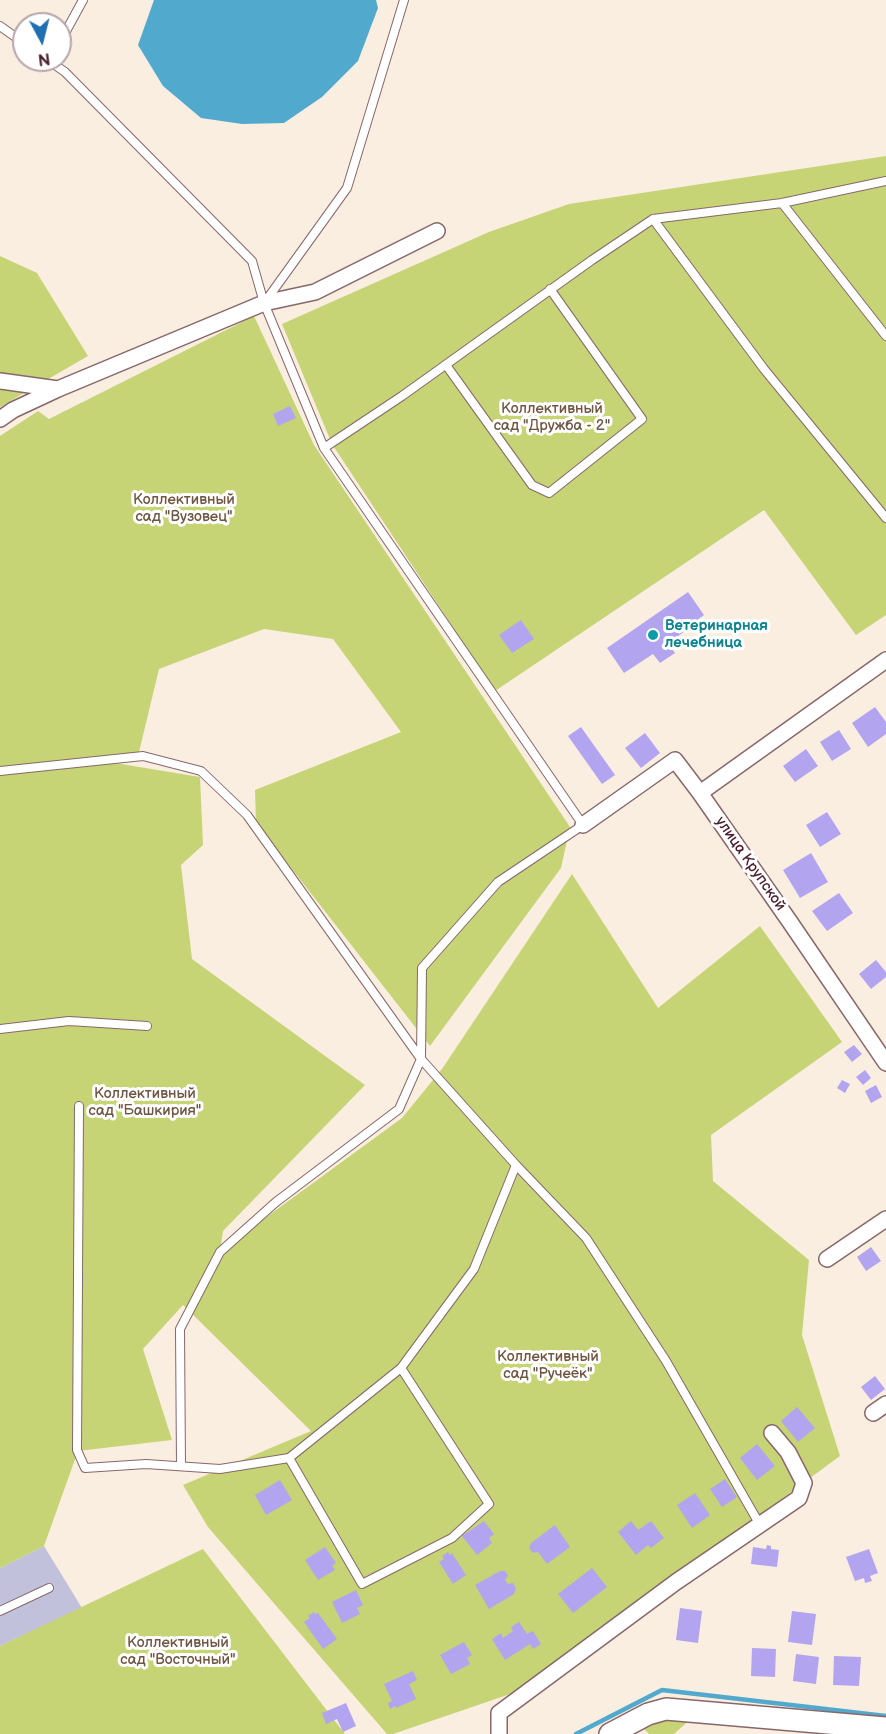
<!DOCTYPE html>
<html>
<head>
<meta charset="utf-8">
<style>
  body { margin:0 }
  #map { position:relative; width:886px; height:1734px; overflow:hidden; background:#faeee0; font-family:"Balsamiq Sans",sans-serif }
  canvas { display:block }
  .north { position:absolute; left:12px; top:12px; width:60px; height:60px; box-sizing:border-box; background:#fff; border:2px solid #b7a5aa; border-radius:50%; rotate:173deg; font-size:16px; font-weight:700; line-height:24px; text-align:center; color:#4a1f2b }
  .north::after { content:''; display:block; margin:auto; width:21px; height:27px; background:#1f6fb2; clip-path:polygon(50% 0,100% 100%,50% 72%,0 100%) }
</style>
</head>
<body>
<div id="map">
<canvas width="886" height="1734"></canvas>
<div class="north">N</div>
</div>
<script>
const g = document.querySelector('canvas').getContext('2d');
g.lineJoin = 'round';
function fill(path, color) { g.fillStyle = color; g.fill(path, 'evenodd'); }
const poly = rows => new Path2D(rows.map(r => 'M' + r).join(''));
function strokePath(path, color, width, dash) { g.strokeStyle = color; g.lineWidth = width; g.lineCap = dash ? 'butt' : 'round'; g.setLineDash(dash || []); g.stroke(path); }
function drawText(font, color, halo, rows, align = 'center') {
  g.font = font + ' "Balsamiq Sans",sans-serif'; g.lineWidth = 6; g.setLineDash([]); g.textBaseline = 'middle'; g.strokeStyle = halo; g.fillStyle = color; for (const [text, x, y, turn = 0] of rows) {
    g.save(); g.translate(x, y); g.rotate((+turn || 0) * Math.PI / 180); g.textAlign = isNaN(turn) ? turn : align; if (halo) g.strokeText(text, 0, 0); g.fillText(text, 0, 0); g.restore();
  }
}
const industrial = poly([
  [44,1546,82,1608,0,1646,0,1568]
]);
const green = poly([
  [886,156,886,615,856,635,764,510,495,691,332,444,282,324,489,232,569,204],
  [0,256,37,273,88,356,0,407],
  [254,316,314,445,570,827,561,868,430,1046,256,823,255,790,401,732,333,639,264,629,159,669,139,752,0,767,0,436,38,411,49,419],
  [109,762,200,777,203,845,181,865,192,959,365,1085,223,1231,220,1251,402,1118,442,1069,572,874,658,1008,760,926,842,1042,711,1135,713,1181,809,1260,802,1335,840,1456,522,1690,393,1734,387,1734,208,1527,183,1485,311,1431,183,1305,143,1349,172,1440,78,1451,44,1546,0,1568,0,774],
  [203,1549,345,1734,0,1734,0,1646],
  [694,1716,674,1734,649,1734,638,1723]
]);
const water = poly([
  [154,0,376,0,378,8,358,61,322,97,284,123,242,124,201,118,163,86,138,45]
]);
const stream = poly([
  [576,1734,662,1690,886,1716]
]);
const building = poly([
  [290,406,296,418,278,426,273,414],
  [688,592,704,615,690,625,691,627,668,643,675,653,660,663,653,654,624,673,607,648],
  [521,620,534,639,512,653,499,635],
  [875,707,886,722,886,734,868,747,852,723],
  [581,727,615,775,602,784,568,736],
  [839,730,851,749,832,761,820,742],
  [645,733,660,753,641,768,625,748],
  [806,749,818,766,795,782,783,766],
  [827,812,841,834,820,847,806,825],
  [811,853,828,882,800,898,783,870],
  [839,893,853,913,827,931,812,911],
  [876,960,886,972,886,977,871,989,859,974],
  [854,1045,862,1054,852,1062,844,1052],
  [865,1070,871,1078,863,1085,856,1077],
  [842,1080,850,1084,845,1093,837,1088],
  [876,1085,882,1097,871,1103,865,1091],
  [871,1247,881,1261,866,1271,857,1257],
  [875,1376,885,1389,871,1400,861,1387],
  [797,1407,815,1428,798,1442,781,1421],
  [757,1444,775,1466,757,1480,740,1458],
  [725,1479,737,1497,722,1507,710,1489],
  [280,1480,292,1500,266,1515,255,1495],
  [695,1493,710,1515,692,1528,677,1505],
  [484,1521,494,1534,489,1538,492,1543,477,1555,462,1536],
  [631,1521,638,1530,651,1521,664,1538,651,1548,648,1545,636,1555,618,1532],
  [555,1525,570,1547,547,1564,538,1552,533,1553,529,1548,531,1543],
  [767,1545,771,1546,771,1549,779,1550,777,1567,751,1564,753,1547,766,1549],
  [325,1547,336,1563,332,1566,335,1570,318,1580,305,1560],
  [869,1549,878,1573,870,1576,872,1581,865,1583,864,1578,855,1581,846,1557],
  [448,1552,450,1555,452,1553,466,1575,453,1584,439,1562,444,1559,442,1556],
  [592,1568,607,1587,573,1613,558,1594],
  [500,1571,505,1571,508,1576,505,1580,508,1584,513,1583,516,1588,514,1594,489,1609,475,1585],
  [356,1590,363,1605,357,1608,360,1614,342,1623,332,1602],
  [680,1608,702,1611,698,1643,676,1640],
  [792,1611,816,1614,812,1645,788,1642],
  [314,1612,315,1614,318,1613,337,1639,323,1649,304,1622,310,1618,308,1616],
  [519,1622,527,1634,533,1631,541,1644,533,1649,530,1644,505,1660,492,1639,501,1633,503,1638,513,1631,511,1627],
  [464,1642,472,1655,467,1658,470,1664,451,1674,440,1655],
  [752,1648,776,1649,775,1677,751,1676],
  [796,1654,819,1657,816,1684,793,1681],
  [834,1656,861,1657,859,1686,833,1685],
  [413,1671,417,1680,409,1684,416,1699,396,1708,395,1706,390,1709,388,1703,392,1701,384,1684],
  [346,1703,356,1726,343,1732,337,1719,326,1724,322,1713]
]);
const lane = poly([
  [0,26,24,43],
  [60,42,83,0],
  [48,60,65,72,252,261,264,303,324,448,583,825,498,882,422,968,421,1059,399,1109,276,1202,220,1252,180,1329,181,1466],
  [782,203,886,336],
  [653,219,764,369,886,518],
  [265,302,347,188,404,0],
  [446,365,532,485,549,493,642,419,550,289],
  [324,448,402,396,592,260,653,219,782,203,886,181],
  [0,771,143,756,201,771,247,815,421,1059,516,1165,586,1238,666,1361,760,1525],
  [0,1029,69,1021,147,1026],
  [79,1106,77,1450,85,1468,146,1464,220,1469,289,1458],
  [401,1368,489,1504,452,1538,362,1584,289,1458,401,1368,474,1269,516,1165],
  [0,1611,49,1588]
]);
const street = poly([
  [0,381,58,389],
  [0,419,13,410,58,389,264,303,315,292,437,231],
  [700,793,886,660],
  [583,825,675,760,700,793,790,922,886,1063],
  [827,1259,886,1219],
  [873,1413,886,1404],
  [499,1734,499,1713,676,1582,799,1498,804,1483,788,1452,772,1433]
]);
const secondary = poly([
  [610,1734,648,1714,666,1709,886,1728]
]);
const markers = [
  [653,635,6,"#0f9aa8"]
];
const parkNames = [
  ["Коллективный",552,409],
  ["сад \"Дружба - 2\"",552,426],
  ["Коллективный",184,500],
  ["сад \"Вузовец\"",184,517],
  ["Коллективный",145,1094],
  ["сад \"Башкирия\"",145,1111],
  ["Коллективный",548,1357],
  ["сад \"Ручеёк\"",548,1374],
  ["Коллективный",178,1643],
  ["сад \"Восточный\"",178,1660]
];
const cultureNames = [
  ["Ветеринарная",665,626],
  ["лечебница",665,643]
];
const streetNames = [
  ["улица Крупской",750,864,55]
];
fill(industrial, '#c2c1dc');
fill(green, '#c6d476');
fill(water, '#51a9ce');
strokePath(stream, '#51a9ce', 4.5);
fill(building, '#b3a4f0');
strokePath(lane, '#88676a', 10);
strokePath(street, '#88676a', 18);
strokePath(secondary, '#88676a', 24);
strokePath(lane, '#fff', 8);
strokePath(street, '#fff', 15);
strokePath(secondary, '#fff', 21);
for (const [x, y, r, color] of markers) { const dot = new Path2D(); dot.arc(x, y, r, 0, 2 * Math.PI); g.fillStyle = color; g.fill(dot); strokePath(dot, '#fff', 2); }
drawText('15px', '#6f5542', '#fff', parkNames);
drawText('bold 15px', '#0d838f', '#fff', cultureNames, 'left');
drawText('15px', '#4a1f2b', '#fff', streetNames);
</script>
</body>
</html>
